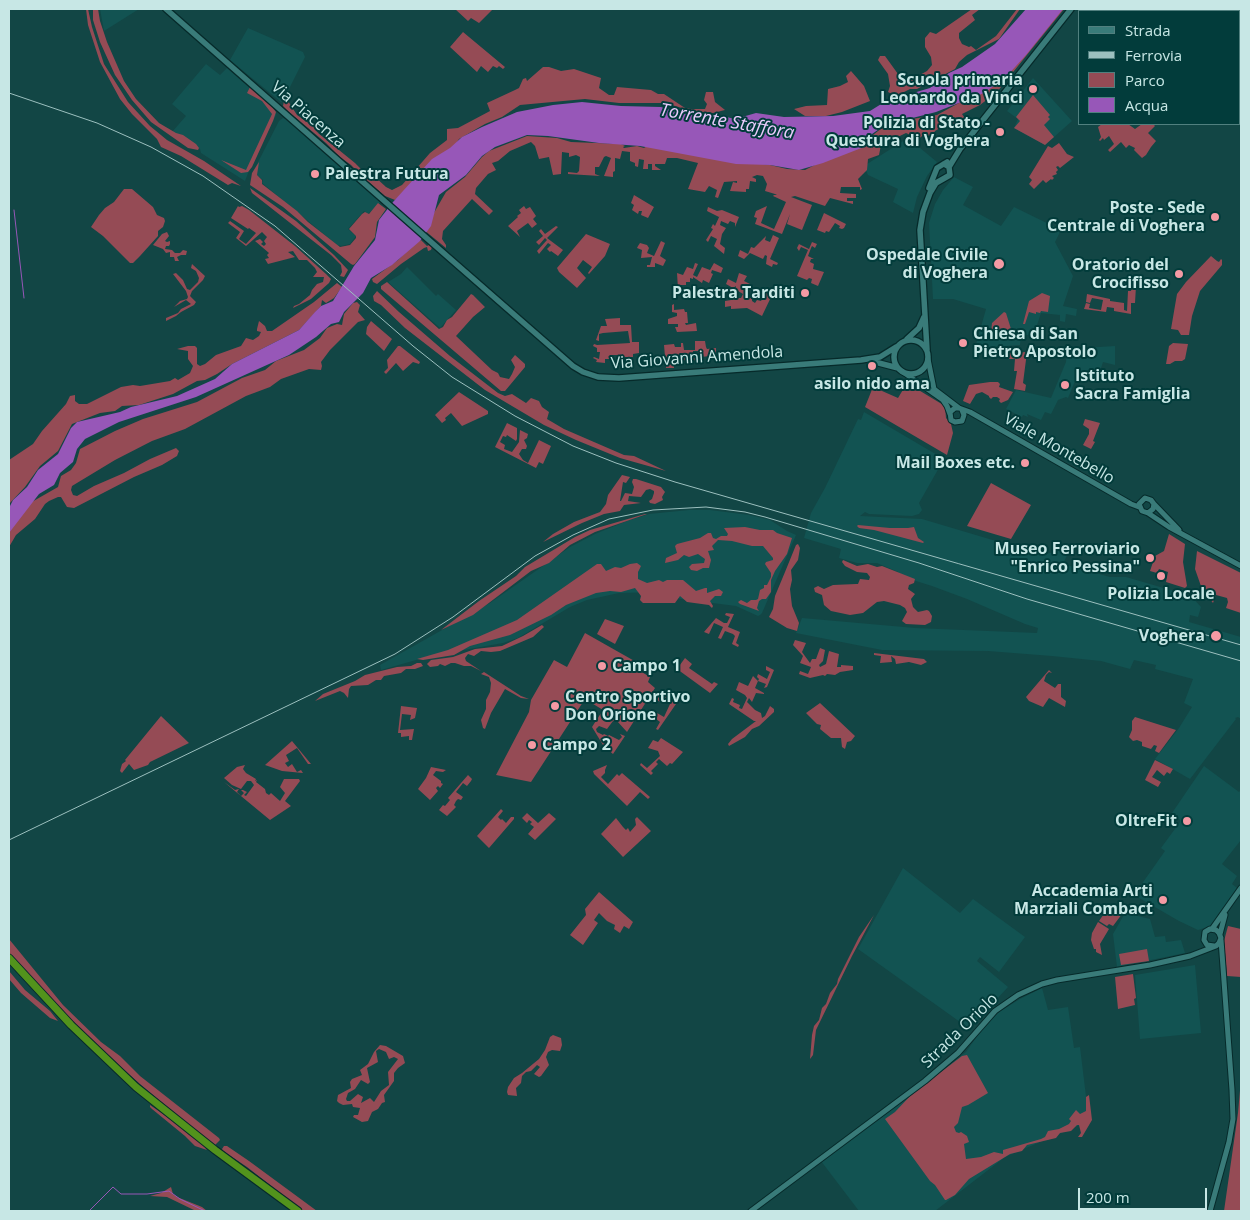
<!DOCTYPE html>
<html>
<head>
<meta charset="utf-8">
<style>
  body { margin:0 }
  #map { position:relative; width:1250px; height:1220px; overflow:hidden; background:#124645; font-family:"Open Sans",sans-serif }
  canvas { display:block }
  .frame { position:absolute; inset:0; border:10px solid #c7e7e5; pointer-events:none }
  .legend { position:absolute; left:1078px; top:10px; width:162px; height:115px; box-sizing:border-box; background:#023c3b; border:1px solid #51807f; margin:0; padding:6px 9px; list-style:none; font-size:15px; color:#c7e7e5 }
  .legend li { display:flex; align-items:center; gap:10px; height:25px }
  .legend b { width:25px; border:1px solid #51807f }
  .scale { position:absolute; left:1078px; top:1188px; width:129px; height:22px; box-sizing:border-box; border:2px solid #c7e7e5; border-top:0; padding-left:6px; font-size:15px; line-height:18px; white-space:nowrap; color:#c7e7e5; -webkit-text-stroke:4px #023c3b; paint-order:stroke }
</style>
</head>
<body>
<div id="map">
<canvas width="1250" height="1220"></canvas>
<div class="frame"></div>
<ul class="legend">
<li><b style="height:6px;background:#397b79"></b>Strada</li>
<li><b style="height:6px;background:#9cc0bf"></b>Ferrovia</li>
<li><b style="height:14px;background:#954b55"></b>Parco</li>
<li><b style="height:14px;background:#9757b8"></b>Acqua</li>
</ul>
<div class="scale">200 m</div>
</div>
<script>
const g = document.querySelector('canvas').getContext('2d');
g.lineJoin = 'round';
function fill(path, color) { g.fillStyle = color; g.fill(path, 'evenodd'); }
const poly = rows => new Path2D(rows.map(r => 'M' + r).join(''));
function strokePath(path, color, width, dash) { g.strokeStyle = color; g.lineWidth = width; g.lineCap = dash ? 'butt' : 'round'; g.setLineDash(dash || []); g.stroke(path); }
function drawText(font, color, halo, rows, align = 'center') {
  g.font = font + ' "Open Sans",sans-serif'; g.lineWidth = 4; g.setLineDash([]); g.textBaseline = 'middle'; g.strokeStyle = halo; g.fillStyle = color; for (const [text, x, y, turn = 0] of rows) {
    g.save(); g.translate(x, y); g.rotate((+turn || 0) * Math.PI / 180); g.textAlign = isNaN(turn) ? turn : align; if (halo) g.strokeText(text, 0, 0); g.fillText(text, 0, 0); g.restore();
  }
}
const built = poly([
  [100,9,139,9,104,31],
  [248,28,303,52,305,57,283,101,281,102,230,60],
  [206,64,220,75,227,68,275,110,276,115,254,158,245,181,201,153,200,149,172,132,186,116,172,104],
  [1033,78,1072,121,1045,145,1014,128,1018,119,1007,111],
  [283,118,289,120,381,202,368,214,364,211,348,229,356,236,350,244,341,246,337,245,262,183,263,180,253,172,279,121],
  [908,138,937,162,927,176,917,197,913,213,893,202,898,189,868,175,864,166],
  [954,177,973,187,963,205,1001,226,1014,207,1061,230,1055,242,1073,276,1063,306,1077,309,1076,316,1066,314,1065,322,1060,321,1060,315,1041,313,1034,334,1021,336,1020,345,975,348,986,309,953,299,933,299,929,223,935,204,943,190],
  [407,267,436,296,438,294,456,310,440,328,388,282,401,274],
  [1115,346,1115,365,1103,362,1097,380,1078,374,1068,398,1066,397,1058,400,1051,414,1045,412,1041,420,1027,414,1028,417,1023,415,1022,417,1006,409,1016,390,1051,398,1066,362,1067,349],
  [864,412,944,459,919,503,922,510,919,514,912,516,869,514,865,512,860,516,922,519,1043,555,1064,549,1069,551,1063,564,1110,577,1126,577,1191,596,1201,607,1198,617,1190,615,1189,622,1241,637,1241,719,1238,717,1235,718,1236,719,1190,779,1155,759,1179,728,1192,707,1184,703,1193,679,1155,669,1156,665,1134,660,1130,669,1101,661,1052,656,988,651,882,650,796,633,802,618,915,628,1037,633,1038,628,1025,624,967,599,932,586,900,576,898,572,877,563,857,563,839,558,841,549,804,538,811,513,825,488,858,419,861,420],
  [689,510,710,510,749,515,770,520,787,531,796,535,762,613,760,615,758,616,736,606,681,599,657,592,619,593,587,600,570,607,518,638,503,643,430,656,381,670,380,665,490,603,570,547,595,534,627,521,649,514],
  [1204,766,1239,792,1241,790,1241,840,1222,864,1237,876,1232,884,1237,888,1210,926,1198,930,1179,921,1134,895,1165,851,1161,848,1180,822,1180,820,1172,813],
  [903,868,960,913,973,899,1025,937,999,972,980,957,977,961,1008,987,971,1027,969,1025,967,1027,858,949],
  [1125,913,1150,919,1155,937,1165,936,1166,942,1181,940,1185,953,1117,967,1113,934],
  [1195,965,1201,1033,1140,1039,1135,975],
  [1042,988,1048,1010,1068,1007,1074,1048,1080,1047,1089,1121,1005,1157,935,1211,859,1211,821,1161,883,1116,966,1052,983,1028,999,1012,1020,999]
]);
const green = poly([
  [86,9,88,9,92,27,104,64,128,102,150,126,167,140,204,161,241,186,232,183,228,185,181,156,161,147,157,139,132,114,120,99,100,62,88,25],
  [93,9,98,9,100,21,107,42,124,81,136,99,159,123,176,133,183,135,196,144,199,148,198,150,188,148,151,122,132,100,115,75,100,42,93,20],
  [455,9,493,9,479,23,471,18,468,21],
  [972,9,980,9,972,15,975,20,959,33,959,38,962,44,969,47,971,46,976,50,996,36,1017,9,1020,9,999,39,967,55,959,62,955,69,917,89,910,89,896,96,888,92,890,86,888,74,878,60,880,56,885,56,898,74,907,82,927,71,932,65,931,57,925,47,925,38,930,32,936,34],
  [1055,9,1064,9,997,92,980,105,962,114,964,117,960,127,955,128,950,122,935,131,933,136,928,139,923,135,919,139,906,133,881,145,879,155,868,159,867,170,858,179,862,189,860,190,860,187,841,187,840,193,856,194,856,198,847,198,847,201,853,201,853,204,830,198,825,206,795,196,791,197,812,205,802,230,787,224,790,214,782,234,755,224,757,218,754,217,756,211,767,206,761,223,774,229,786,202,773,196,774,195,777,195,775,194,765,191,767,184,763,176,757,175,752,177,756,179,756,182,750,181,749,189,746,189,746,192,730,191,733,182,737,183,737,181,724,182,718,198,715,197,717,190,709,186,705,192,688,189,698,163,677,158,667,158,665,164,655,164,655,166,661,170,652,170,652,164,648,164,648,169,643,169,644,160,639,159,638,167,635,166,635,163,630,161,630,152,622,151,620,159,615,158,615,171,613,172,613,177,604,176,611,158,606,156,604,157,599,167,595,167,595,174,600,176,568,174,568,172,577,173,579,171,580,157,576,155,569,157,569,153,562,152,561,174,553,175,549,157,539,159,535,146,531,142,510,151,498,161,492,163,496,170,488,174,476,188,475,194,493,211,489,215,472,199,443,231,442,239,446,245,446,248,424,230,446,192,465,177,482,157,489,151,527,136,557,138,571,142,621,144,625,146,623,147,624,148,637,146,644,148,647,146,770,165,787,169,805,170,873,135,888,123,937,115,968,98],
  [463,32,505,67,503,69,499,66,497,68,493,66,488,72,481,66,477,72,450,47],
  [543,67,549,67,561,71,574,69,601,78,599,88,609,95,614,95,617,87,651,90,658,94,664,94,685,108,691,109,705,109,707,104,704,100,706,92,713,92,715,102,725,110,713,113,692,111,665,103,619,103,585,99,520,105,502,117,485,124,459,139,450,153,395,200,385,196,370,183,365,179,351,165,340,157,326,143,289,112,283,106,284,101,287,100,288,101,297,115,314,127,318,133,355,163,366,174,373,175,386,187,392,190,402,185,430,153,447,140,447,129,458,128,490,111,487,103,515,90,519,88,523,79,526,78,527,81],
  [851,71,864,86,870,101,842,112,826,116,805,116,794,109,806,106,827,105,828,89,840,86,848,82,846,76],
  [250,87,268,102,276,112,273,121,252,167,248,172,241,173,221,160,246,170,272,114,262,101,247,93],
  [1033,95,1050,115,1048,117,1050,119,1044,125,1054,137,1045,145,1014,128,1020,121,1016,117],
  [1102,124,1128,124,1135,129,1142,124,1153,124,1155,126,1148,133,1156,141,1151,147,1146,155,1142,158,1134,150,1135,148,1129,145,1126,148,1121,142,1110,152,1108,150,1114,144,1109,136,1104,140,1103,138,1100,141,1099,140,1101,137,1098,127],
  [1059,143,1067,154,1074,157,1060,168,1058,166,1056,167,1058,170,1056,172,1057,174,1052,176,1054,178,1052,180,1051,179,1046,183,1043,180,1034,189,1029,184,1032,180,1029,177,1048,146,1052,148],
  [259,162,257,175,262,180,262,184,297,211,308,222,340,247,350,245,356,238,356,236,349,229,362,214,365,212,369,214,378,203,386,209,377,222,375,237,355,264,353,265,351,264,283,207,250,185,252,173],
  [250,188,296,221,334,255,348,270,344,277,340,276,342,272,341,265,331,255,252,193],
  [124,189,132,189,153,207,157,215,164,218,165,221,163,227,158,231,158,236,140,256,133,263,130,263,103,236,91,227,99,215,105,208,114,202],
  [634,195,654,207,648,218,641,215,642,211,639,211,638,214,632,210,634,205,631,203],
  [238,206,239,207,242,206,249,210,295,246,326,274,331,279,329,283,311,299,293,308,294,306,299,304,310,295,312,290,317,284,323,282,324,277,313,277,317,272,315,268,307,260,299,260,293,251,288,252,295,257,268,264,265,259,269,258,267,255,269,253,255,241,260,239,263,242,261,244,264,246,266,244,264,241,267,237,262,232,246,246,236,238,240,232,228,223,230,221,244,231,239,239,246,244,256,233,249,228,248,229,231,218],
  [524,206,526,209,530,207,536,216,533,219,537,224,532,228,528,223,517,231,520,237,508,226,518,217,517,216,521,213,519,210],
  [708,207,717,211,722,210,739,217,735,227,735,223,730,221,728,224,721,221,720,225,726,228,722,234,720,244,725,248,724,254,714,246,717,239,711,236,708,242,706,240,713,229,711,228,713,224,715,226,720,215,719,217,707,211],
  [824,213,846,224,844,228,842,229,839,228,840,226,835,223,829,232,826,231,825,233,817,230],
  [556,226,558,227,547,238,563,250,558,256,551,251,550,252,547,249,551,245,548,243,539,254,537,251,547,240,545,238,539,245,536,242,543,236,539,231,541,229,545,234],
  [167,232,169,236,165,241,167,242,170,241,170,244,169,246,166,246,165,249,172,250,175,253,180,253,183,250,187,251,186,255,181,255,177,257,179,261,175,261,174,257,170,257,170,252,166,253,163,249,153,245,162,234],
  [586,234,610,244,605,256,589,274,588,273,592,267,583,260,577,268,586,278,577,288,559,272,557,268],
  [773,235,779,238,770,259,778,263,777,265,773,264,772,267,766,264,767,256,765,255,763,259,750,253,744,259,738,256,740,250,748,254,751,247,754,248,766,236,765,240,770,242],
  [421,240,427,246,429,245,432,247,431,250,428,251,427,247,424,248,401,264,377,284,373,282,372,279,398,260,412,246],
  [661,241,665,243,660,256,666,260,663,266,655,263,655,267,647,267,647,265,650,265,652,257,641,258,642,250,637,248,638,246,640,243,647,245,649,248,647,253,654,256],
  [812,242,817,244,815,248,812,246,811,248,808,256,814,259,811,259,810,262,814,264,813,269,824,272,818,286,811,283,812,279,809,278,807,280,797,276,808,250,801,247,799,251,797,248,799,244,809,249],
  [1211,256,1217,261,1219,262,1221,259,1222,260,1222,265,1200,291,1192,316,1189,335,1181,335,1178,330,1171,329,1177,294,1186,282],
  [695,263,698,264,693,275,697,277,702,267,710,270,714,263,723,268,721,273,712,270,711,273,713,274,709,283,703,280,702,283,693,277,693,279,690,278,690,282,686,282,686,285,679,285,678,289,677,273,683,275,687,267,693,269],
  [192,264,205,276,203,280,192,291,190,296,196,302,194,305,181,312,176,316,166,321,166,318,178,313,181,309,191,304,186,300,174,307,180,301,187,299,188,297,186,291,173,274,176,273,183,280,187,289,190,290,198,282,199,278,196,271,191,268],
  [739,273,747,276,744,281,752,285,749,292,747,292,745,295,752,299,752,301,755,303,757,300,761,301,766,292,772,295,762,316,747,308,731,309,731,306,725,307,725,301,731,300,733,295,736,298,741,298,743,294,735,289,736,286,733,288,726,284,728,279,736,283],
  [387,282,439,329,443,327,447,320,452,317,471,294,473,295,485,307,473,317,456,336,492,370,498,373,500,377,509,379,512,374,515,367,511,360,515,355,525,364,525,367,505,391,501,391,381,289,381,286],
  [337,283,342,287,334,298,326,303,322,300,321,306,299,330,232,364,217,374,205,380,197,381,173,394,139,405,122,406,115,411,100,413,72,424,58,451,40,466,25,487,9,504,9,460,33,444,42,431,66,404,70,396,75,395,75,401,79,404,87,404,121,387,133,385,140,386,170,381,175,378,178,380,190,373,193,366,188,359,188,351,177,349,188,346,195,346,197,348,197,364,200,366,205,364,216,355,241,346,246,338,253,340,259,336,261,332,257,331,257,329,259,321,265,326,267,331,272,331,314,302],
  [1132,285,1136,286,1135,303,1131,303,1131,314,1114,311,1114,308,1107,307,1106,312,1084,309,1086,303,1090,304,1089,308,1101,310,1103,300,1092,298,1090,303,1086,302,1087,294,1110,299,1110,301,1124,303,1124,310,1127,311,1128,291,1131,291],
  [377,291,399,312,450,356,498,393,505,396,512,394,526,403,531,398,539,401,542,407,549,412,547,419,564,429,624,455,634,456,666,471,620,458,576,440,544,425,485,390,405,328,381,305,374,301,373,296],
  [1042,293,1050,296,1048,312,1041,311,1040,313,1036,312,1036,314,1029,312,1025,324,1023,324,1029,301],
  [357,302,360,305,358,312,365,320,358,322,330,350,321,362,322,366,321,370,309,369,281,379,270,387,246,396,185,429,152,441,115,460,72,486,71,490,73,495,77,496,94,486,124,473,150,459,176,448,179,451,177,456,162,465,134,477,74,508,67,507,61,497,58,497,49,501,45,504,35,519,16,535,9,547,9,527,30,503,58,487,61,476,71,470,76,463,80,449,115,431,143,419,197,402,242,378,265,370,276,361,304,350,320,338,327,328,337,324,342,325,344,314,353,303],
  [674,304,674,310,684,309,685,312,687,312,688,323,685,323,686,325,696,323,697,331,677,332,675,327,678,327,678,324,668,324,668,319,677,316,677,313,672,312,672,305],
  [1004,312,1006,313,1011,329,1007,338,991,333,992,323],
  [620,318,620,325,631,325,632,342,639,342,639,353,633,354,633,357,623,357,623,359,622,356,619,357,619,359,617,359,617,355,610,355,610,359,605,359,605,363,596,362,597,360,593,358,594,357,599,359,600,352,597,352,597,348,593,346,594,344,597,345,630,343,628,331,603,333,599,334,599,341,596,340,601,326,607,326,605,319],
  [371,321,392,339,384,351,366,334,367,327],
  [695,341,705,341,706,347,707,349,716,348,716,353,710,354,710,356,701,357,701,353,698,353,698,351,693,351,693,358,696,358,696,360,690,361,683,360,682,355,671,355,671,359,674,359,674,368,666,368,664,345,674,344,675,347,681,347,681,343,683,343,684,350,695,350],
  [1173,343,1188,344,1185,359,1182,361,1175,361,1170,364,1166,364,1169,346],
  [398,346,400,346,420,362,419,364,413,362,403,371,396,363,386,374,384,372,388,368,387,360],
  [1027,352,1023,383,1026,385,1025,391,1014,389,1017,371,1014,371,1015,359,1009,359,1009,353],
  [990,382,998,382,1000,384,999,387,1013,392,1008,400,1001,403,999,401,1000,399,997,397,993,397,991,399,989,397,989,396,982,392,976,394,970,404,963,401,969,385],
  [907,383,945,406,946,418,951,424,953,433,947,455,865,407,873,387,898,398],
  [459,392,488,411,488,414,462,426,451,413,445,418,446,420,442,423,435,415],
  [1085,419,1100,423,1093,441,1095,442,1091,449,1083,445,1089,434,1089,429,1083,425],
  [507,423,517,428,517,439,516,441,507,435,506,437,503,436,500,442,505,445,504,449,512,452,519,442,520,430,528,434,527,438,524,440,527,446,526,449,522,449,519,454,523,460,528,463,539,440,551,446,543,464,539,462,536,468,495,447],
  [622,475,630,477,626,483,623,482,620,501,621,501,625,493,632,494,634,487,632,482,633,479,636,479,661,487,665,492,662,497,663,500,655,504,650,503,649,501,652,499,654,493,654,491,650,489,646,490,641,497,629,496,628,501,641,503,624,505,620,511,604,514,582,523,543,542,553,534,574,522,600,512,606,504,608,495],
  [991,483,1031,505,1011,539,967,526],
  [645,514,647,514,595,532,570,545,549,563,531,571,473,615,441,630,479,601,516,576,525,567,575,537,590,530],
  [858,525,890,528,908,528,914,527,918,538,924,542,923,543,874,530,859,528,857,526],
  [745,527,760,530,773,530,777,533,792,538,787,554,775,571,771,580,771,592,766,599,762,599,759,601,757,608,759,611,740,604,738,602,741,600,747,603,751,600,756,600,758,599,760,590,764,588,764,585,767,585,771,577,771,573,765,564,766,562,773,560,773,558,763,546,752,546,732,541,718,540,712,546,714,550,708,551,711,560,709,568,703,568,697,571,691,570,689,567,692,564,704,563,705,559,698,554,689,557,684,555,678,560,665,563,666,558,677,553,675,546,677,544,700,538,708,533,711,533,713,538,716,539,721,536,727,536,728,534,724,528],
  [1169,534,1185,544,1183,562,1187,586,1185,588,1166,582,1168,572,1159,569,1157,573,1150,571,1155,556,1164,551],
  [798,544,800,548,798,560,791,570,792,580,790,589,792,606,799,623,797,631,787,628,769,617,773,609,775,596,785,572,796,545],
  [1197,551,1241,573,1241,613,1226,608,1228,602,1227,598,1216,595,1213,603,1202,589,1195,569],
  [843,560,857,566,868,564,877,567,882,566,915,579,914,583,909,585,908,589,915,594,911,599,913,607,918,612,927,610,929,611,932,616,931,622,925,625,906,624,902,621,907,612,905,608,900,605,884,601,877,602,863,613,850,615,831,611,824,605,822,595,815,592,814,588,818,586,824,589,833,585,856,584,858,584,860,579,869,580,870,577,867,573,857,572,845,566,842,562],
  [637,563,641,566,638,572,638,579,647,583,659,580,663,582,667,580,683,580,696,591,705,588,707,588,707,593,719,589,723,592,721,596,715,596,710,601,713,606,712,608,709,605,687,602,680,596,675,603,643,603,640,600,641,596,635,588,621,592,610,591,596,593,566,605,551,615,510,635,470,646,454,655,423,660,417,659,448,650,517,620,597,564,601,564,606,571,615,567,621,568,630,564],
  [726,613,734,614,728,627,740,632,736,643,739,645,738,647,732,644,735,636,733,634,725,631,721,639,718,638,723,627,714,623,709,634,704,632,716,618,724,623,727,623,730,617,725,615],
  [605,619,624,626,615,644,597,634],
  [542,625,544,627,533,637,500,651,491,652,481,651,474,656,468,654,465,658,466,661,481,671,471,666,464,666,455,663,451,663,445,666,440,664,438,666,430,667,427,664,431,660,453,657,475,649,502,646,523,636],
  [585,633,638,663,635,668,650,677,648,682,655,688,627,732,617,721,613,721,607,729,599,726,596,729,597,732,603,735,604,734,608,736,609,735,619,740,622,737,620,734,625,736,613,754,603,745,592,727,603,710,585,699,531,782,496,775,529,712,531,700,554,660,567,667],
  [795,640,806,643,802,652,810,663,812,659,816,659,820,648,825,650,823,661,819,665,820,667,826,664,829,651,839,654,837,667,841,667,841,665,853,666,853,670,840,672,835,675,827,674,825,676,823,675,810,678,799,674,800,671,808,674,811,667,800,663,803,656,793,645],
  [874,653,924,659,927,662,921,665,909,662,896,664,895,659,891,656,892,662,880,663,881,656,874,655],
  [685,658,692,664,689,668,712,684,714,682,718,684,710,693,677,669],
  [417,663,421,663,423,666,415,669,406,669,401,673,384,676,381,680,376,680,368,685,351,686,349,689,348,698,344,693,340,691,315,701,323,694,355,681,365,675,397,667,411,666],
  [766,666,774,670,767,687,764,688,766,684,758,681,755,688,764,693,764,694,756,693,752,702,749,698,747,702,755,710,761,713,762,718,765,716,770,706,774,709,774,712,759,726,752,729,745,737,729,746,728,744,732,739,756,721,754,721,729,704,732,698,734,699,733,702,740,705,739,708,742,709,747,698,745,695,736,690,739,682,748,686,753,676,758,681,759,679,757,677,758,674,767,679,770,672,766,670],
  [1049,670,1052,673,1049,672,1046,675,1044,681,1055,688,1058,684,1061,684,1061,697,1066,701,1065,707,1049,698,1043,707,1029,701,1026,697],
  [484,672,521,696,529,699,521,698,505,689,491,713,485,729,483,728,481,720,486,709,486,700,490,692,491,683,489,677,481,674],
  [661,693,676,704,658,730,656,729,660,722,655,718,653,721,651,720,646,717,650,709,664,717,670,704,662,699,660,702,657,700],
  [820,703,855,736,851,741,847,742,845,749,842,747,841,738,831,738,820,729,821,725,817,724,806,713],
  [401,706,417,708,415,718,410,720,411,715,402,714,400,730,414,729,412,740,409,740,409,736,401,737,401,733,398,733],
  [161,716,189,743,150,762,148,765,134,770,129,764,122,773,120,771,122,764,126,761,125,760],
  [1135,717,1176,730,1159,753,1155,751,1157,746,1154,745,1151,749,1142,746,1142,742,1137,740,1133,741,1129,737,1132,730,1132,721],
  [661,738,683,752,672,764,670,763,667,766,659,759,656,762,658,764,651,771,653,773,651,775,640,765,641,763,647,768,660,756,658,751,648,748,653,740,658,742],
  [292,741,311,764,308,764,297,748,286,755,289,761,285,763,288,767,292,764,297,772,301,770,303,773,282,771,265,765],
  [1155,760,1173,769,1170,774,1167,772,1164,776,1157,770,1152,777,1161,782,1158,787,1145,780],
  [245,765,243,769,246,773,256,779,255,781,257,780,256,782,265,789,266,793,269,795,271,793,280,801,285,793,280,787,284,779,299,779,300,781,285,801,291,806,270,820,224,782,235,790,239,789,237,792,241,796,244,793,241,790,243,790,247,792,244,795,246,796,254,785,251,781,247,781,241,789,232,785,224,778,237,767],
  [607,765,605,770,605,773,601,777,608,784,617,774,619,776,622,773,650,797,648,799,640,792,627,806,594,774,593,771],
  [431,767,446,770,443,772,436,771,433,775,441,781,441,783,443,784,440,788,438,786,436,788,438,791,430,800,418,789,426,778],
  [468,775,472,779,471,781,467,786,463,783,456,792,463,797,461,800,458,799,456,801,454,805,456,807,447,816,439,810,443,805,445,806,450,800,448,798],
  [501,809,503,811,498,817,501,820,502,819,506,823,511,817,514,817,514,819,489,848,477,836],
  [527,813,538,823,549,813,556,819,535,840,528,834,534,827,530,824,532,822,529,820,527,823,522,818],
  [637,817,651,831,623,857,601,834,616,818,623,827,626,830,628,828,630,832,636,825,635,819],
  [599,892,633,922,629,929,624,926,620,933,614,929,615,925,607,921,599,913,594,920,598,923,583,945,570,935,586,915,585,909],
  [1110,905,1122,914,1113,926,1109,924,1107,926,1099,921],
  [874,915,852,956,816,1030,813,1055,810,1059,812,1035,814,1026,819,1020,822,1008,826,1004,830,993,837,984,838,979,859,937],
  [1098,922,1109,929,1100,944,1102,955,1096,952,1096,949,1094,949,1091,940,1092,933],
  [1228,926,1241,929,1241,977,1227,976,1224,941],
  [9,939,63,1005,101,1042,120,1056,140,1076,219,1138,220,1140,215,1145,189,1125,140,1084,93,1042,14,961,9,952],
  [1147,949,1149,961,1121,965,1119,954],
  [9,971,25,990,50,1011,58,1021,50,1018,21,993,9,979],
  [1133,974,1136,998,1134,999,1135,1005,1118,1009,1115,977],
  [553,1035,561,1038,562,1045,560,1051,552,1050,548,1052,546,1057,549,1065,541,1076,539,1077,534,1074,540,1067,537,1065,531,1071,526,1072,522,1076,521,1083,516,1088,517,1096,508,1095,507,1092,508,1087,514,1078,522,1073,539,1059,545,1050,550,1037],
  [380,1045,386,1046,403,1056,405,1063,398,1068,394,1073,394,1081,384,1095,385,1102,382,1103,378,1109,372,1112,368,1121,362,1122,353,1117,354,1115,358,1115,360,1108,353,1107,352,1104,343,1105,339,1103,337,1101,338,1095,351,1088,350,1082,352,1079,362,1075,360,1070,368,1064,374,1052],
  [379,1049,386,1052,389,1059,394,1057,398,1059,388,1072,389,1085,381,1091,374,1102,370,1098,361,1103,363,1097,358,1094,350,1101,347,1101,346,1099,348,1093,355,1089,361,1080,368,1084,370,1082,367,1068,378,1062,376,1051],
  [967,1055,988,1093,968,1105,962,1107,958,1123,954,1127,956,1132,959,1133,961,1132,967,1136,969,1142,964,1144,966,1159,981,1157,994,1152,1003,1154,1003,1150,1041,1139,1045,1137,1048,1131,1059,1129,1069,1124,1071,1121,1069,1119,1076,1110,1080,1114,1086,1111,1086,1097,1089,1095,1092,1120,1082,1137,1078,1137,1081,1133,1079,1125,1077,1125,1071,1131,1060,1133,1056,1138,1027,1145,1022,1151,1010,1154,969,1179,955,1195,946,1200,945,1200,935,1185,930,1181,885,1119,895,1112,912,1094,962,1056],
  [1241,1079,1241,1211,1224,1211,1238,1113],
  [150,1105,196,1137,207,1150,195,1146,185,1136,152,1109,150,1107],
  [224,1146,227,1146,249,1161,317,1211,302,1210,247,1167,223,1151,222,1149],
  [171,1187,173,1194,177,1197,202,1207,207,1211,196,1211,167,1197,150,1196,161,1193]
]);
const water = poly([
  [1026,9,1063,9,1026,55,1005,78,984,93,936,112,885,125,872,134,864,147,823,163,799,170,770,165,736,164,640,146,599,143,548,136,527,135,495,147,482,156,466,175,439,195,431,226,420,241,392,265,371,278,363,293,344,312,339,322,331,324,316,337,289,355,196,397,119,422,85,439,77,449,73,462,60,473,54,485,39,494,9,533,9,508,13,500,27,487,38,470,58,454,71,428,77,422,120,412,131,407,177,396,215,379,232,364,299,330,315,312,321,306,333,301,354,266,375,240,379,220,393,202,432,159,450,148,462,137,482,127,517,112,553,105,582,102,621,106,661,107,679,113,702,116,718,115,735,119,756,113,784,117,833,116,870,111,886,101,930,88,949,73,962,67,995,44]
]);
const stream = poly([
  [14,210,24,298],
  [89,1211,113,1187,121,1194,147,1194,169,1191,180,1199,205,1211]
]);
const tertiary = poly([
  [928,359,934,389,959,408],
  [903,372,943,400,947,406,950,414],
  [962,410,964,415,962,421,955,422,951,420,950,412,955,408,959,408,970,412,1131,504,1139,507],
  [1154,504,1179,530],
  [1148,513,1153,509,1154,504,1151,500,1145,498,1139,504,1142,511,1148,513,1169,527,1241,566],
  [1212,929,1241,888],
  [1220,934,1225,915],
  [751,1211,925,1081,958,1053,995,1011,1018,995,1042,984,1057,980,1150,965,1190,956,1216,946,1219,943,1221,938,1219,933,1216,930,1210,929,1205,932,1204,940,1207,945,1214,946],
  [1210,1211,1229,1142,1233,1119,1232,1090,1221,940]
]);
const secondary = poly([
  [166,9,447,256,573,366,583,372,598,377,619,378,861,360,880,357,896,347],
  [949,167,960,149,1071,9],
  [929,188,937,168,947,162],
  [907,339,919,328,924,317],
  '894 357a17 17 0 1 1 34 0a17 17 0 1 1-34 0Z',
  [927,350,920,230,923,212,930,193,936,183,950,175,949,167,944,164],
  [871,361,898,368]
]);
const trunk = poly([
  [9,958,71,1025,136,1087,215,1150,298,1211]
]);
const rail = poly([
  [9,93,97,123,151,147,203,176,275,226,413,346,452,377,515,416,573,446,616,463,675,482,1241,645],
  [9,840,395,654,453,617,535,556,573,535,609,519,653,510,706,507,745,512,765,517,919,563,1027,599,1241,661]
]);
const markers = [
  [1033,89,5,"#f49aa4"],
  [1000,132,5,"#f49aa4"],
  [315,174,5,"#f49aa4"],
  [1215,217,5,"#f49aa4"],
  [999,264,6,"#f49aa4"],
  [1179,274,5,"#f49aa4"],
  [805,293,5,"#f49aa4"],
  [963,343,5,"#f49aa4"],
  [872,366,5,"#f49aa4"],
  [1065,385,5,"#f49aa4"],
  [1025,463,5,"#f49aa4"],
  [1150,558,5,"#f49aa4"],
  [1161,576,5,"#f49aa4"],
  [1216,636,6,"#f49aa4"],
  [602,666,5,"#f49aa4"],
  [555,706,5,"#f49aa4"],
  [532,745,5,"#f49aa4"],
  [1187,821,5,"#f49aa4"],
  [1163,900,5,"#f49aa4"]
];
const poiNames = [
  ["Scuola primaria",1023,80],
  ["Leonardo da Vinci",1023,98],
  ["Polizia di Stato -",990,123],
  ["Questura di Voghera",990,141],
  ["Palestra Futura",325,174,"left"],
  ["Poste - Sede",1205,208],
  ["Centrale di Voghera",1205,226],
  ["Ospedale Civile",988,255],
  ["di Voghera",988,273],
  ["Oratorio del",1169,265],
  ["Crocifisso",1169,283],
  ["Palestra Tarditi",795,293],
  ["Chiesa di San",973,334,"left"],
  ["Pietro Apostolo",973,352,"left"],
  ["Istituto",1075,376,"left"],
  ["Sacra Famiglia",1075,394,"left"],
  ["asilo nido ama",872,384,"center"],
  ["Mail Boxes etc.",1015,463],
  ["Museo Ferroviario",1140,549],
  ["\"Enrico Pessina\"",1140,567],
  ["Polizia Locale",1161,594,"center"],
  ["Voghera",1205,636],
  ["Campo 1",612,666,"left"],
  ["Centro Sportivo",565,697,"left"],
  ["Don Orione",565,715,"left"],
  ["Campo 2",542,745,"left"],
  ["OltreFit",1177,821],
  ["Accademia Arti",1153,891],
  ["Marziali Combact",1153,909]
];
const streetNames = [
  ["Via Piacenza",308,115,41],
  ["Via Giovanni Amendola",697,358,-4],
  ["Viale Montebello",1059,449,30],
  ["Strada Oriolo",960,1031,-44]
];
const waterNames = [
  ["Torrente Staffora",727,122,10]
];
fill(built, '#125352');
fill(green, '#954b55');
fill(water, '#9757b8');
strokePath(stream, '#9757b8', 1);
strokePath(tertiary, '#062a2a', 7);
strokePath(secondary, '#062a2a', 8);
strokePath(trunk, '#062a2a', 9);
strokePath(tertiary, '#397b79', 5);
strokePath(secondary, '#397b79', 5.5);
strokePath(trunk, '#52931c', 7);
strokePath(rail, '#9cc0bf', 1);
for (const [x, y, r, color] of markers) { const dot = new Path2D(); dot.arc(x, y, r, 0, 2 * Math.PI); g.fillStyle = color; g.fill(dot); strokePath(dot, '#023c3b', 2); }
drawText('bold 16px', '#c7e7e5', '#023c3b', poiNames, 'right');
drawText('16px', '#c7e7e5', '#023c3b', streetNames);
drawText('italic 18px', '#ebccfd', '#023c3b', waterNames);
</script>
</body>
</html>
